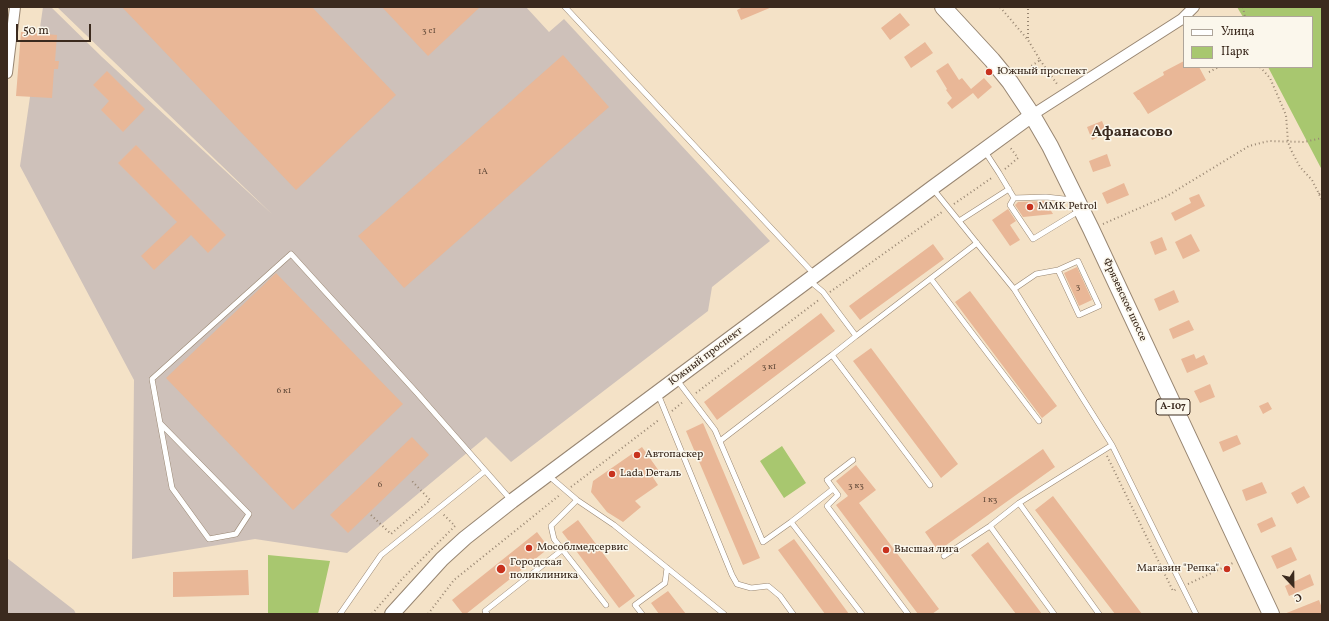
<!DOCTYPE html>
<html>
<head>
<meta charset="utf-8">
<style>
  body { margin:0 }
  #map { position:relative; width:1329px; height:621px; overflow:hidden; background:#f4e2c7; font-family:Vollkorn,serif }
  canvas { display:block }
  .frame { position:absolute; inset:0; border:8px solid #3b2a1e; pointer-events:none }
  .legend { position:absolute; left:1183px; top:16px; width:130px; height:52px; box-sizing:border-box; background:#fbf7ec; border:1px solid #aea59a; margin:0; padding:5px 7px; list-style:none; font-size:12px; color:#3b2a1e }
  .legend li { display:flex; align-items:center; gap:8px; height:20px }
  .legend b { width:20px; border:1px solid #aea59a }
  .north { position:absolute; left:1273px; top:565px; width:40px; height:40px; -webkit-text-stroke:3px #fbf7ec; paint-order:stroke; rotate:158deg; font-size:11px; font-weight:700; line-height:16px; text-align:center; color:#3b2a1e }
  .north::after { content:''; display:block; margin:auto; width:14px; height:18px; background:#3b2a1e; clip-path:polygon(50% 0,100% 100%,50% 72%,0 100%) }
  .scale { position:absolute; left:16px; top:24px; width:75px; height:18px; box-sizing:border-box; border:2px solid #3b2a1e; border-top:0; padding-left:5px; font-size:12px; line-height:14px; white-space:nowrap; color:#3b2a1e; -webkit-text-stroke:3px #fbf7ec; paint-order:stroke }
</style>
</head>
<body>
<div id="map">
<canvas width="1329" height="621"></canvas>
<div class="frame"></div>
<ul class="legend">
<li><b style="height:5px;background:#fff"></b>Улица</li>
<li><b style="height:11px;background:#a8c76f"></b>Парк</li>
</ul>
<div class="north">С</div>
<div class="scale">50 m</div>
</div>
<script>
const g = document.querySelector('canvas').getContext('2d');
g.lineJoin = 'round';
function fill(path, color) { g.fillStyle = color; g.fill(path, 'evenodd'); }
const poly = rows => new Path2D(rows.map(r => 'M' + r).join(''));
function strokePath(path, color, width, dash) { g.strokeStyle = color; g.lineWidth = width; g.lineCap = dash ? 'butt' : 'round'; g.setLineDash(dash || []); g.stroke(path); }
function drawText(font, color, halo, rows, align = 'center') {
  g.font = font + ' Vollkorn,serif'; g.lineWidth = 3; g.setLineDash([]); g.textBaseline = 'middle'; g.strokeStyle = halo; g.fillStyle = color; for (const [text, x, y, turn = 0] of rows) {
    g.save(); g.translate(x, y); g.rotate((+turn || 0) * Math.PI / 180); g.textAlign = isNaN(turn) ? turn : align; if (halo) g.strokeText(text, 0, 0); g.fillText(text, 0, 0); g.restore();
  }
}
const industrial = poly([
  [43,7,51,7,102,57,273,215,57,7,526,7,549,32,564,19,770,241,712,287,708,311,511,462,486,437,347,553,255,539,132,559,134,380,20,166],
  [7,558,74,610,76,614,7,614]
]);
const green = poly([
  [1237,7,1322,7,1322,170,1268,67,1312,67,1312,17,1243,17],
  [782,446,806,483,784,498,760,461],
  [268,555,330,561,318,614,268,614]
]);
const building = poly([
  [122,7,312,7,396,95,296,190],
  [382,7,480,7,428,56],
  [743,7,772,7,741,20,737,10],
  [900,13,910,25,890,40,881,28],
  [21,32,57,35,55,61,59,61,58,69,54,69,52,98,16,96],
  [925,42,933,53,911,68,904,57],
  [563,55,609,107,404,288,358,236],
  [1184,61,1184,67,1199,67,1206,80,1148,114,1139,100,1138,100,1133,93,1164,75,1163,72],
  [948,63,959,80,962,78,971,89,984,78,992,87,978,99,973,93,952,109,947,103,952,98,946,90,947,89,936,71],
  [107,71,145,109,123,132,101,110,109,101,93,85],
  [1102,121,1107,133,1092,140,1087,127],
  [136,145,226,235,208,253,191,235,154,270,141,256,177,222,118,163],
  [1107,154,1111,166,1093,172,1089,161],
  [1124,183,1129,195,1107,204,1102,193],
  [1199,194,1205,206,1175,221,1171,213,1191,203,1189,198],
  [1045,201,1053,214,1023,217,1015,205,1018,202],
  [1008,209,1016,221,1010,225,1020,240,1010,246,992,220],
  [1191,234,1200,251,1183,259,1175,242],
  [1162,237,1167,250,1155,255,1150,242],
  [933,244,944,259,860,320,849,306],
  [1077,267,1092,300,1079,306,1064,273],
  [276,273,403,404,293,510,166,378],
  [1174,290,1179,302,1159,311,1154,299],
  [970,291,1057,406,1042,418,955,302],
  [821,313,835,331,717,420,704,402],
  [1189,320,1194,330,1173,339,1169,329],
  [871,348,958,464,941,478,853,361],
  [1194,354,1196,359,1204,355,1208,364,1187,373,1181,359],
  [1210,384,1215,397,1200,403,1194,391],
  [1268,402,1272,409,1263,414,1259,406],
  [703,423,760,558,743,565,686,431],
  [1237,435,1241,444,1223,452,1219,442],
  [412,437,429,455,348,533,330,515],
  [642,447,659,471,652,476,658,485,635,501,641,507,623,522,607,512,591,492,593,481],
  [1043,449,1055,467,938,551,925,532],
  [856,465,876,490,859,503,939,609,932,614,918,614,836,505,848,496,836,481],
  [1262,482,1267,493,1246,501,1242,490],
  [1304,486,1310,497,1297,504,1291,493],
  [1053,496,1142,614,1115,614,1035,510],
  [1272,517,1276,526,1261,533,1257,524],
  [578,520,635,596,619,608,562,532],
  [537,532,549,548,466,614,463,614,452,600],
  [794,539,849,614,825,614,778,550],
  [988,542,1042,614,1016,614,971,555],
  [1291,547,1297,560,1277,569,1271,556],
  [248,570,249,595,173,597,173,572],
  [1310,574,1314,585,1289,596,1285,586],
  [668,591,686,614,659,614,651,603],
  [1319,600,1322,608,1322,614,1284,614]
]);
const path = poly([
  [1000,7,1028,40,1040,60,1030,67],
  [1243,7,1245,17],
  [1028,38,1028,7],
  [1040,60,1057,84],
  [1260,67,1270,78,1286,115,1288,142,1291,150,1300,167,1312,180,1322,200],
  [1209,72,1219,67],
  [1005,169,1018,158,1009,146],
  [1319,194,1322,190],
  [954,204,993,177],
  [1103,224,1167,196,1249,146,1269,141,1304,142,1322,138],
  [830,292,942,212],
  [696,393,820,299],
  [672,411,684,401],
  [1107,456,1173,591,1177,589],
  [571,487,660,419],
  [371,515,391,534,430,500,411,480],
  [1188,584,1233,563],
  [372,614,403,578,455,526,443,514],
  [428,614,454,580,561,494]
]);
const service = poly([
  [565,7,814,274],
  [984,150,999,173,1014,198,1046,197,1073,200],
  [933,189,1014,289,1112,445,1196,614],
  [1014,198,1010,205,1033,239,1079,211],
  [959,221,1009,189],
  [931,279,1039,421],
  [810,281,823,292,856,336,832,355,930,485],
  [1014,289,1036,274,1058,270,1078,261,1099,306,1079,315,1058,270],
  [856,336,977,243],
  [677,380,715,430,763,542,791,522,862,614],
  [658,394,732,575,737,584,751,588,768,586,780,596,793,614],
  [160,423,249,514,236,534,209,539,172,488,160,423,152,379,291,254,417,393,511,500],
  [720,441,832,355],
  [853,460,827,480,838,495,827,506,908,614],
  [549,476,577,500,614,525,724,614],
  [577,500,551,526,554,539,606,605],
  [1019,503,1099,614],
  [791,522,833,489],
  [990,526,1054,614],
  [944,556,990,526,1019,503,1112,445],
  [340,614,381,555,485,471],
  [487,614,485,611,562,550],
  [642,614,635,605,665,583,667,568]
]);
const minor = poly([
  [7,73,15,7],
  [1032,115,1182,19,1194,7]
]);
const secondary = poly([
  [392,614,442,559,465,538,512,501,932,188,1032,115]
]);
const trunk = poly([
  [943,7,992,60,1010,82,1032,115,1050,146,1091,229,1271,614]
]);
const markers = [
  [989,72,4,"#c8321e"],
  [1030,207,4,"#c8321e"],
  [637,455,4,"#c8321e"],
  [612,474,4,"#c8321e"],
  [529,548,4,"#c8321e"],
  [886,550,4,"#c8321e"],
  [501,569,5,"#c8321e"],
  [1227,569,4,"#c8321e"]
];
const numberNames = [
  ["3 с1",429,31],
  ["1А",483,172],
  ["3",1078,287],
  ["3 к1",769,367],
  ["6 к1",284,391],
  ["6",380,485],
  ["3 к3",856,486],
  ["1 к3",990,500]
];
const shields = [
  [1173,407,34]
];
const shieldNames = [
  ["А-107",1173,407]
];
const poiNames = [
  ["Южный проспект",997,72],
  ["MMK Petrol",1038,207],
  ["Автопаскер",645,455],
  ["Lada Dеталь",620,474],
  ["Мособлмедсервис",537,548],
  ["Высшая лига",894,550],
  ["Городская",510,563],
  ["поликлиника",510,576],
  ["Магазин \"Репка\"",1219,569,"right"]
];
const streetNames = [
  ["Фрязевское шоссе",1124,300,65],
  ["Южный проспект",706,357,-37]
];
const districtNames = [
  ["Афанасово",1132,133]
];
fill(industrial, '#cec1ba');
fill(green, '#a8c76f');
fill(building, '#e9b797');
strokePath(service, '#988672', 6);
strokePath(minor, '#988672', 12);
strokePath(secondary, '#988672', 16);
strokePath(trunk, '#988672', 18);
strokePath(path, '#988672', 2, [1, 3]);
strokePath(service, '#fff', 5);
strokePath(minor, '#fff', 10);
strokePath(secondary, '#fff', 14);
strokePath(trunk, '#fff', 16);
for (const [x, y, r, color] of markers) { const dot = new Path2D(); dot.arc(x, y, r, 0, 2 * Math.PI); g.fillStyle = color; g.fill(dot); strokePath(dot, '#fbf7ec', 1.5); }
drawText('9px', '#664d3c', null, numberNames);
for (const [x, y, w] of shields) { const box = new Path2D(); box.roundRect(x - w / 2, y - 8, w, 16, 3); g.fillStyle = '#fbf7ec'; g.fill(box); strokePath(box, '#3b2a1e', 1); }
drawText('bold 10px', '#3b2a1e', null, shieldNames);
drawText('11px', '#3b2a1e', '#fbf7ec', poiNames, 'left');
drawText('11px', '#3b2a1e', '#fbf7ec', streetNames);
drawText('bold 15px', '#3b2a1e', '#fbf7ec', districtNames);
</script>
</body>
</html>
